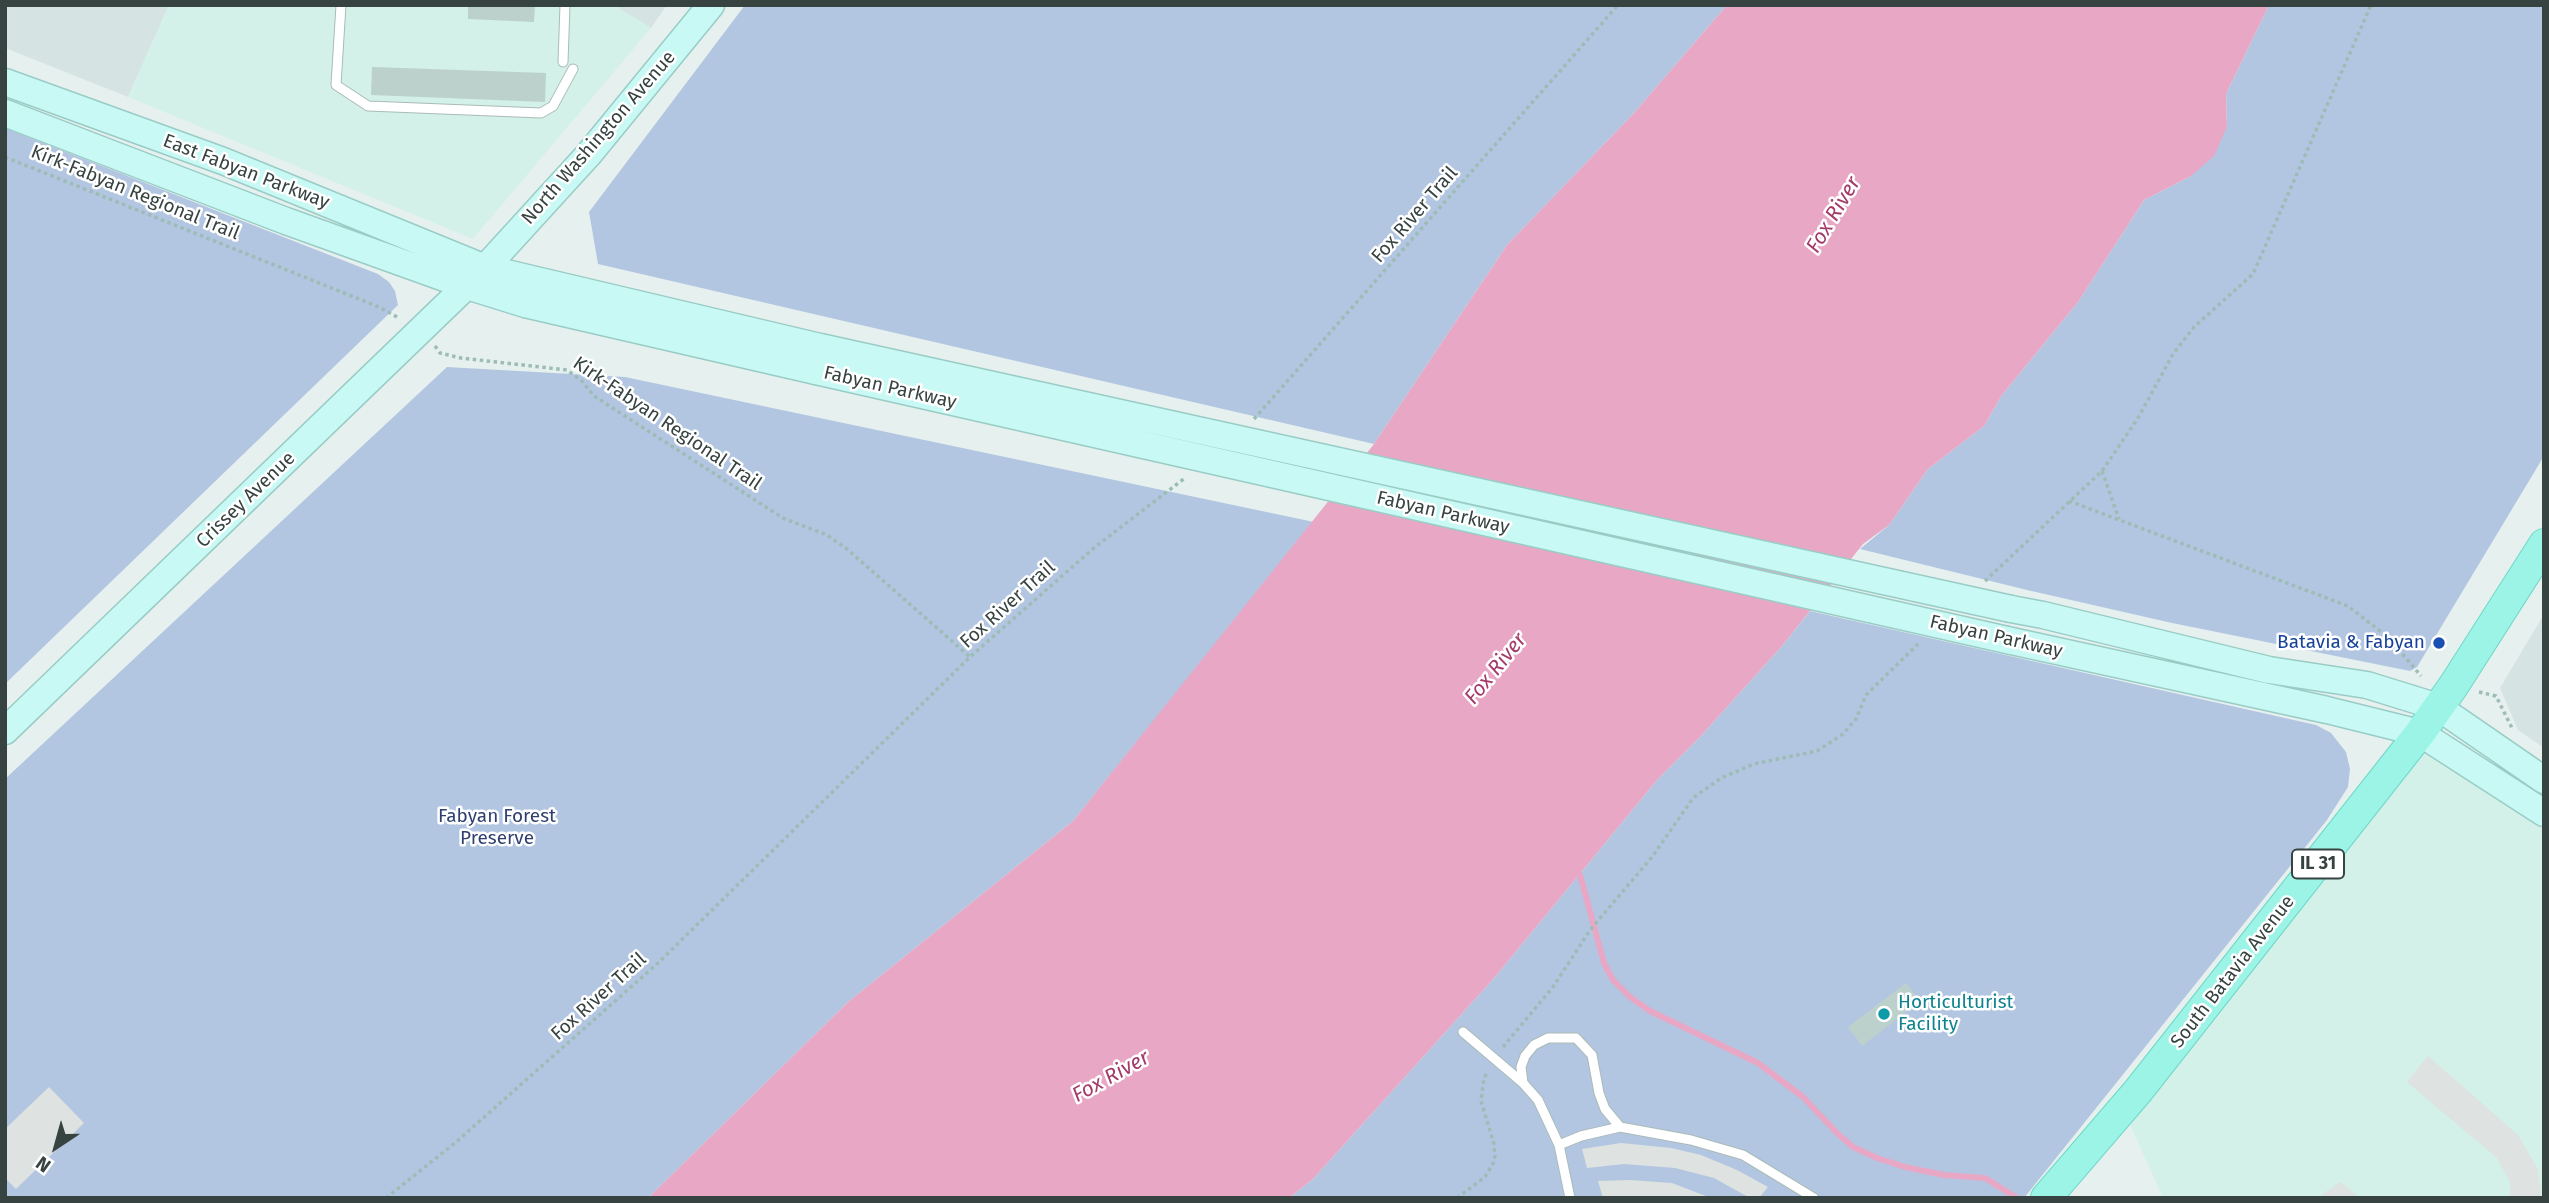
<!DOCTYPE html>
<html>
<head>
<meta charset="utf-8">
<style>
  body { margin:0 }
  #map { position:relative; width:2549px; height:1203px; overflow:hidden; background:#e6f1ef; font-family:"Fira Sans",sans-serif }
  canvas { display:block }
  .frame { position:absolute; inset:0; border:7px solid #364340; pointer-events:none }
  .north { position:absolute; left:21px; top:1112px; width:70px; height:70px; -webkit-text-stroke:5px #fff; paint-order:stroke; rotate:216deg; font-size:19px; font-weight:700; line-height:28px; text-align:center; color:#364340 }
  .north::after { content:''; display:block; margin:auto; width:24px; height:32px; background:#364340; clip-path:polygon(50% 0,100% 100%,50% 72%,0 100%) }
</style>
</head>
<body>
<div id="map">
<canvas width="2549" height="1203"></canvas>
<div class="frame"></div>
<div class="north">N</div>
</div>
<script>
const g = document.querySelector('canvas').getContext('2d');
g.lineJoin = 'round';
function fill(path, color) { g.fillStyle = color; g.fill(path, 'evenodd'); }
const poly = rows => new Path2D(rows.map(r => 'M' + r).join(''));
function strokePath(path, color, width, dash) { g.strokeStyle = color; g.lineWidth = width; g.lineCap = dash ? 'butt' : 'round'; g.setLineDash(dash || []); g.stroke(path); }
function drawText(font, color, halo, rows, align = 'center') {
  g.font = font + ' "Fira Sans",sans-serif'; g.lineWidth = 5; g.setLineDash([]); g.textBaseline = 'middle'; g.strokeStyle = halo; g.fillStyle = color; for (const [text, x, y, turn = 0] of rows) {
    g.save(); g.translate(x, y); g.rotate((+turn || 0) * Math.PI / 180); g.textAlign = isNaN(turn) ? turn : align; if (halo) g.strokeText(text, 0, 0); g.fillText(text, 0, 0); g.restore();
  }
}
const residential = poly([
  [5,5,169,5,128,97,5,48],
  [613,5,667,5,651,28],
  [2544,614,2544,748,2518,730,2500,688]
]);
const commercial = poly([
  [169,5,613,5,651,28,473,239,128,97],
  [2423,747,2544,830,2544,1198,2163,1198,2128,1120]
]);
const green = poly([
  [745,5,1727,5,1634,113,1507,245,1374,444,598,264,589,212],
  [2269,5,2544,5,2544,456,2417,667,2410,671,2172,623,2027,590,1860,549,1889,525,1928,469,1984,426,2002,395,2078,302,2144,200,2191,176,2227,127,2226,94],
  [5,128,378,274,389,282,395,291,398,305,5,684],
  [447,367,625,377,1314,522,1073,821,848,1002,648,1198,5,1198,5,779],
  [1810,611,2316,725,2331,733,2346,752,2350,769,2348,787,2327,820,2024,1198,1289,1198,1313,1179,1495,977,1657,780,1699,738,1782,646]
]);
const parking = poly([
  [2428,1056,2518,1135,2538,1170,2542,1198,2510,1198,2510,1182,2497,1158,2407,1082],
  [49,1087,84,1123,16,1189,5,1178,5,1129],
  [1621,1143,1671,1148,1701,1155,1737,1170,1768,1187,1759,1198,1750,1198,1714,1178,1675,1168,1624,1164,1587,1168,1582,1149],
  [1630,1180,1672,1183,1711,1198,1603,1198,1598,1181],
  [2340,1182,2360,1198,2320,1198,2323,1194]
]);
const water = poly([
  [1727,5,2269,5,2226,94,2227,127,2214,156,2191,176,2144,200,2078,302,2002,395,1984,426,1928,469,1889,525,1863,544,1782,646,1699,738,1657,780,1495,977,1313,1179,1289,1198,648,1198,848,1002,1073,821,1374,444,1507,245,1634,113]
]);
const stream = poly([
  [1580,875,1604,963,1613,980,1630,997,1650,1011,1758,1063,1803,1097,1838,1134,1853,1147,1877,1158,1905,1167,1944,1175,1985,1178,2017,1198]
]);
const building = poly([
  [468,5,535,5,534,22,468,19],
  [372,67,546,73,545,102,371,95],
  [1906,983,1920,1001,1862,1046,1848,1027]
]);
const path = poly([
  [5,157,379,307,399,318],
  [435,346,440,353,461,358,567,370,582,381,594,396,783,518,827,535,847,549,970,657],
  [1254,419,1618,5],
  [2102,471,2119,519],
  [2069,501,2348,606,2389,638,2421,676],
  [1985,581,2102,471,2138,418,2173,354,2194,327,2253,274,2371,5],
  [2479,692,2496,696,2513,730],
  [1503,1047,1553,987,1590,930,1652,857,1693,798,1721,778,1754,764,1817,751,1843,734,1856,719,1866,695,1918,644],
  [386,1198,455,1143,658,963,970,657,1095,547,1185,478],
  [1457,1198,1485,1177,1495,1160,1494,1144,1481,1101,1484,1078,1488,1071]
]);
const service = poly([
  [341,5,336,85,368,106,541,113,553,106,573,69],
  [563,62,565,5],
  [1463,1032,1523,1083,1538,1100,1559,1145,1570,1198],
  [1523,1083,1521,1067,1525,1056,1534,1045,1548,1038,1576,1038,1592,1055,1599,1093,1605,1109,1620,1127],
  [1559,1145,1581,1136,1620,1127,1691,1140,1743,1155,1814,1198]
]);
const secondary = poly([
  [5,82,223,161,485,268,820,347],
  [5,113,286,221,467,286,525,304,816,371],
  [2011,609,2043,615,2269,670,2367,685,2438,707,2544,780],
  [2007,640,2327,710,2420,733,2544,813],
  [5,731,485,268,589,154,711,5]
]);
const primary = poly([
  [2046,1198,2138,1091,2420,733,2454,685,2544,544]
]);
const secondaryBridge = poly([
  [820,347,2011,609],
  [816,371,2007,640]
]);
const markers = [
  [2439,643,7,"#1a4fb4"],
  [1884,1014,7,"#0f9aa8"]
];
const shields = [
  [2318,864,52]
];
const shieldNames = [
  ["IL 31",2318,864]
];
const streetNames = [
  ["North Washington Avenue",599,138,-49],
  ["East Fabyan Parkway",246,172,21],
  ["Kirk-Fabyan Regional Trail",135,193,22],
  ["Fox River Trail",1415,215,-49],
  ["Fabyan Parkway",890,388,13],
  ["Kirk-Fabyan Regional Trail",667,424,34],
  ["Crissey Avenue",246,500,-44],
  ["Fabyan Parkway",1443,513,13],
  ["Fox River Trail",1008,605,-42],
  ["Fabyan Parkway",1996,637,13],
  ["South Batavia Avenue",2233,972,-52],
  ["Fox River Trail",599,997,-42]
];
const transitNames = [
  ["Batavia & Fabyan",2425,643]
];
const parkNames = [
  ["Fabyan Forest",497,817],
  ["Preserve",497,839]
];
const cultureNames = [
  ["Horticulturist",1898,1003],
  ["Facility",1898,1025]
];
const waterNames = [
  ["Fox River",1834,215,-59],
  ["Fox River",1496,669,-51],
  ["Fox River",1111,1077,-29]
];
fill(residential, '#d5e4e2');
fill(commercial, '#d3f1e9');
fill(green, '#b3c6e1');
fill(parking, '#dee2e1');
fill(water, '#e8a8c5');
strokePath(stream, '#e8a8c5', 6);
fill(building, '#bdd1cc');
strokePath(service, '#aabbb8', 11);
strokePath(secondary, '#9accc6', 29);
strokePath(primary, '#6ed7c6', 32);
strokePath(path, '#9cbcb5', 3.5, [3.5, 3.5]);
strokePath(service, '#fff', 9);
strokePath(secondary, '#c8f9f4', 26);
strokePath(primary, '#9cf4e7', 30);
strokePath(secondaryBridge, '#9accc6', 29, []);
strokePath(secondaryBridge, '#c8f9f4', 26);
for (const [x, y, r, color] of markers) { const dot = new Path2D(); dot.arc(x, y, r, 0, 2 * Math.PI); g.fillStyle = color; g.fill(dot); strokePath(dot, '#fff', 2.5); }
for (const [x, y, w] of shields) { const box = new Path2D(); box.roundRect(x - w / 2, y - 14.5, w, 29, 5); g.fillStyle = '#fff'; g.fill(box); strokePath(box, '#364340', 2); }
drawText('bold 18px', '#364340', null, shieldNames);
drawText('19px', '#364340', '#fff', streetNames);
drawText('19px', '#164399', '#fff', transitNames, 'right');
drawText('19px', '#2f3f6f', '#fff', parkNames);
drawText('19px', '#0d838f', '#fff', cultureNames, 'left');
drawText('italic 21px', '#a43a69', '#fff', waterNames);
</script>
</body>
</html>
